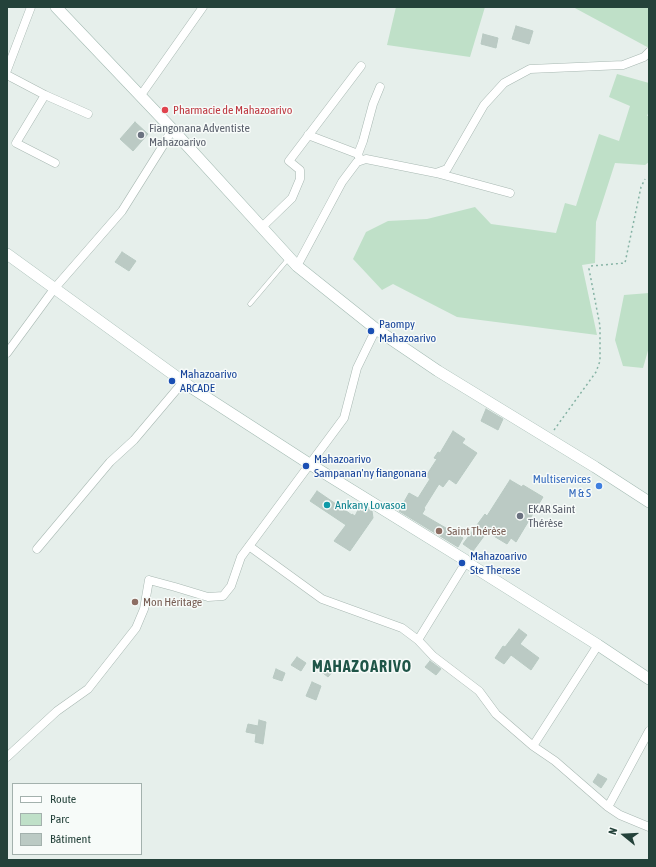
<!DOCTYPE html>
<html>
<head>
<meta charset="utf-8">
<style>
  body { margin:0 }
  #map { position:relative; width:656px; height:867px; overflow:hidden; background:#e6efeb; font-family:"Asap Condensed",sans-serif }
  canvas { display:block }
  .frame { position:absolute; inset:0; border:8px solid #24423a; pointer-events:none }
  .legend { position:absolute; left:12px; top:783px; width:130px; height:72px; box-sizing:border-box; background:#f7fbf9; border:1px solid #a3b1ad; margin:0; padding:5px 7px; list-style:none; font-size:12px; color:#24423a }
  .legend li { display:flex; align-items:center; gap:8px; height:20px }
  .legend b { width:20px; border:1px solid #a3b1ad }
  .north { position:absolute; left:604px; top:815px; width:40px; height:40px; -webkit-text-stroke:3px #f7fbf9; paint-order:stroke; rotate:288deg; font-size:11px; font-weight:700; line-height:16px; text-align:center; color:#24423a }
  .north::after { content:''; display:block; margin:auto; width:14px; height:18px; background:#24423a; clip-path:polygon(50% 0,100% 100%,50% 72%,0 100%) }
</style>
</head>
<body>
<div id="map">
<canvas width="656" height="867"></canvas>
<div class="frame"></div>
<ul class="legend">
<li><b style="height:5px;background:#fff"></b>Route</li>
<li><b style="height:11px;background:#bfe0c8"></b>Parc</li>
<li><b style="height:11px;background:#bbcac4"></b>Bâtiment</li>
</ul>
<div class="north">N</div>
</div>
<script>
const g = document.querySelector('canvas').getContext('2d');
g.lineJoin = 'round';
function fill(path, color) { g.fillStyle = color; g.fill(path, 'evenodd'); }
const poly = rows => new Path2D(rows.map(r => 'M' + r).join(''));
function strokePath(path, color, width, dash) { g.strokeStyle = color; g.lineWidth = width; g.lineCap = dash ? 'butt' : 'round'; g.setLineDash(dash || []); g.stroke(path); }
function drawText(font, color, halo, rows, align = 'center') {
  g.font = font + ' "Asap Condensed",sans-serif'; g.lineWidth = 3; g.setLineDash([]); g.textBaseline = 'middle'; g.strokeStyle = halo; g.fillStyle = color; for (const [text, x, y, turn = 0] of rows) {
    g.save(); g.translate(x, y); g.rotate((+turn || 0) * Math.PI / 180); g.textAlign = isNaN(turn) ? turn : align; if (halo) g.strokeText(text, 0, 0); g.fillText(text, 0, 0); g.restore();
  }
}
const green = poly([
  [396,7,485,7,470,57,387,45],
  [573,7,649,7,649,48],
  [617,74,649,83,649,111,647,116,649,116,649,162,645,165,615,163,596,222,595,263,582,265,597,335,457,317,393,284,382,290,353,259,366,232,388,221,427,219,475,207,491,224,556,233,565,203,576,206,599,134,619,141,630,106,609,97],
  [649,293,649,347,643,368,623,366,615,340,624,295]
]);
const building = poly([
  [516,26,533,31,529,44,512,39,516,26],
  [483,34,498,38,496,48,481,44,483,34],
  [135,122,148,134,133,151,120,139,135,122],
  [122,252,136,261,129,271,115,262,122,252],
  [486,409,503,419,498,430,481,421,486,409],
  [453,431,465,439,462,443,477,453,456,484,449,479,443,487,439,484,424,508,425,509,422,514,463,538,458,547,399,511,409,493,418,498,430,479,426,476,437,459,434,458,438,452,440,453,453,431],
  [510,480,522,487,523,485,543,497,516,542,511,538,507,544,487,532,473,551,463,544,485,514,487,516,510,480],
  [317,491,352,515,352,514,355,516,358,510,362,508,369,509,372,511,373,518,350,551,334,541,346,525,310,501,317,491],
  [519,629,527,635,520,644,539,658,531,670,511,655,504,664,495,658,503,646,505,647,519,629],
  [297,657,306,663,301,671,291,665,297,657],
  [430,661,441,669,436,675,425,667,430,661],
  [325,662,334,670,328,677,319,670,325,662],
  [276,669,285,673,282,681,273,678,276,669],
  [312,682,321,686,316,700,306,696,312,682],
  [259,720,266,722,263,744,255,742,256,734,246,732,248,724,258,726,259,720],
  [598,774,607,779,601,788,593,782,598,774]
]);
const path = poly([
  [554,430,596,372,600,361,600,326,589,269,591,266,625,263,641,187,645,179]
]);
const lane = poly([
  [250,304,289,258]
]);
const street = poly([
  [7,70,31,7],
  [7,75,45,95,88,114],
  [45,95,16,143,55,163],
  [141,95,203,7],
  [308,135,358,154,359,157],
  [358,154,363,141,373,104,380,87],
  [436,173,510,193],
  [262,227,292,198,300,179,300,170,289,161,361,66],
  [297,266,342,182,357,162,366,159,436,173,447,169,484,105,504,83,530,69,623,65,644,57,649,52],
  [7,353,54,289,122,211,164,144,172,129],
  [249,546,322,599,402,628,418,640],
  [37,549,110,462,134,440,183,382],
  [466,562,418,640,433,656,479,691,496,714,533,746,555,761,608,807,620,815,649,827],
  [533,746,598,645],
  [7,757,57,711,88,689,136,628,144,609,149,580,175,587,208,597,223,596,231,586,241,557,344,418,357,368,376,329],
  [608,807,649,731]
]);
const secondary = poly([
  [56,7,172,129,297,266,376,329,438,371,595,467,649,502],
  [7,254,192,388,308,463,465,560,466,562,598,645,649,679]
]);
const markers = [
  [165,110,4,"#e0444e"],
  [141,135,4,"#6b7280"],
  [371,331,4,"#1a4fb4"],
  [172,381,4,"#1a4fb4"],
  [306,466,4,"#1a4fb4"],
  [599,486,4,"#3f7fe0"],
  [327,505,4,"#0f9aa8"],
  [520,516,4,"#6b7280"],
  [439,531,4,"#8d6e63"],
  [462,563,4,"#1a4fb4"],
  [135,602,4,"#8d6e63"]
];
const healthNames = [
  ["Pharmacie de Mahazoarivo",173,110]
];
const worshipNames = [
  ["Fiangonana Adventiste",149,128],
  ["Mahazoarivo",149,142],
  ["EKAR Saint",528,509],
  ["Thérèse",528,523]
];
const transitNames = [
  ["Paompy",379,324],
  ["Mahazoarivo",379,338],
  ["Mahazoarivo",180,374],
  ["ARCADE",180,388],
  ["Mahazoarivo",314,459],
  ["Sampanan'ny fiangonana",314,473],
  ["Mahazoarivo",470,556],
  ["Ste Therese",470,570]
];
const shopNames = [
  ["Multiservices",591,479],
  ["M & S",591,493]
];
const cultureNames = [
  ["Ankany Lovasoa",335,505]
];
const educationNames = [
  ["Saint Thérèse",447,531],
  ["Mon Héritage",143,602]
];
const districtNames = [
  ["MAHAZOARIVO",362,667]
];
fill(green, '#bfe0c8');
fill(building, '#bbcac4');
strokePath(building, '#b8c9c2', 1);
strokePath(lane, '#a8b8b2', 5);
strokePath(street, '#a8b8b2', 9);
strokePath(secondary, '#a4bbb3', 12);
strokePath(path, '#86b3a5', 1.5, [2, 3]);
strokePath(lane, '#fff', 4);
strokePath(street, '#fff', 8);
strokePath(secondary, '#fff', 11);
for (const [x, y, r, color] of markers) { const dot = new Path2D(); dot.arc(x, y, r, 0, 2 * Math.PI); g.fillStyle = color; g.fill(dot); strokePath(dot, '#f7fbf9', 1.5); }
drawText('12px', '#be3a42', '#f7fbf9', healthNames, 'left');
drawText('12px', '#5b616d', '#f7fbf9', worshipNames, 'left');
drawText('12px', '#164399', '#f7fbf9', transitNames, 'left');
drawText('12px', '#366cbe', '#f7fbf9', shopNames, 'right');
drawText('12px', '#0d838f', '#f7fbf9', cultureNames, 'left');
drawText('12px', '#785e54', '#f7fbf9', educationNames, 'left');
g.letterSpacing = '1px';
drawText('bold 16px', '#1f5548', '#f7fbf9', districtNames);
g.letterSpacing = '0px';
</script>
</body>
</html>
